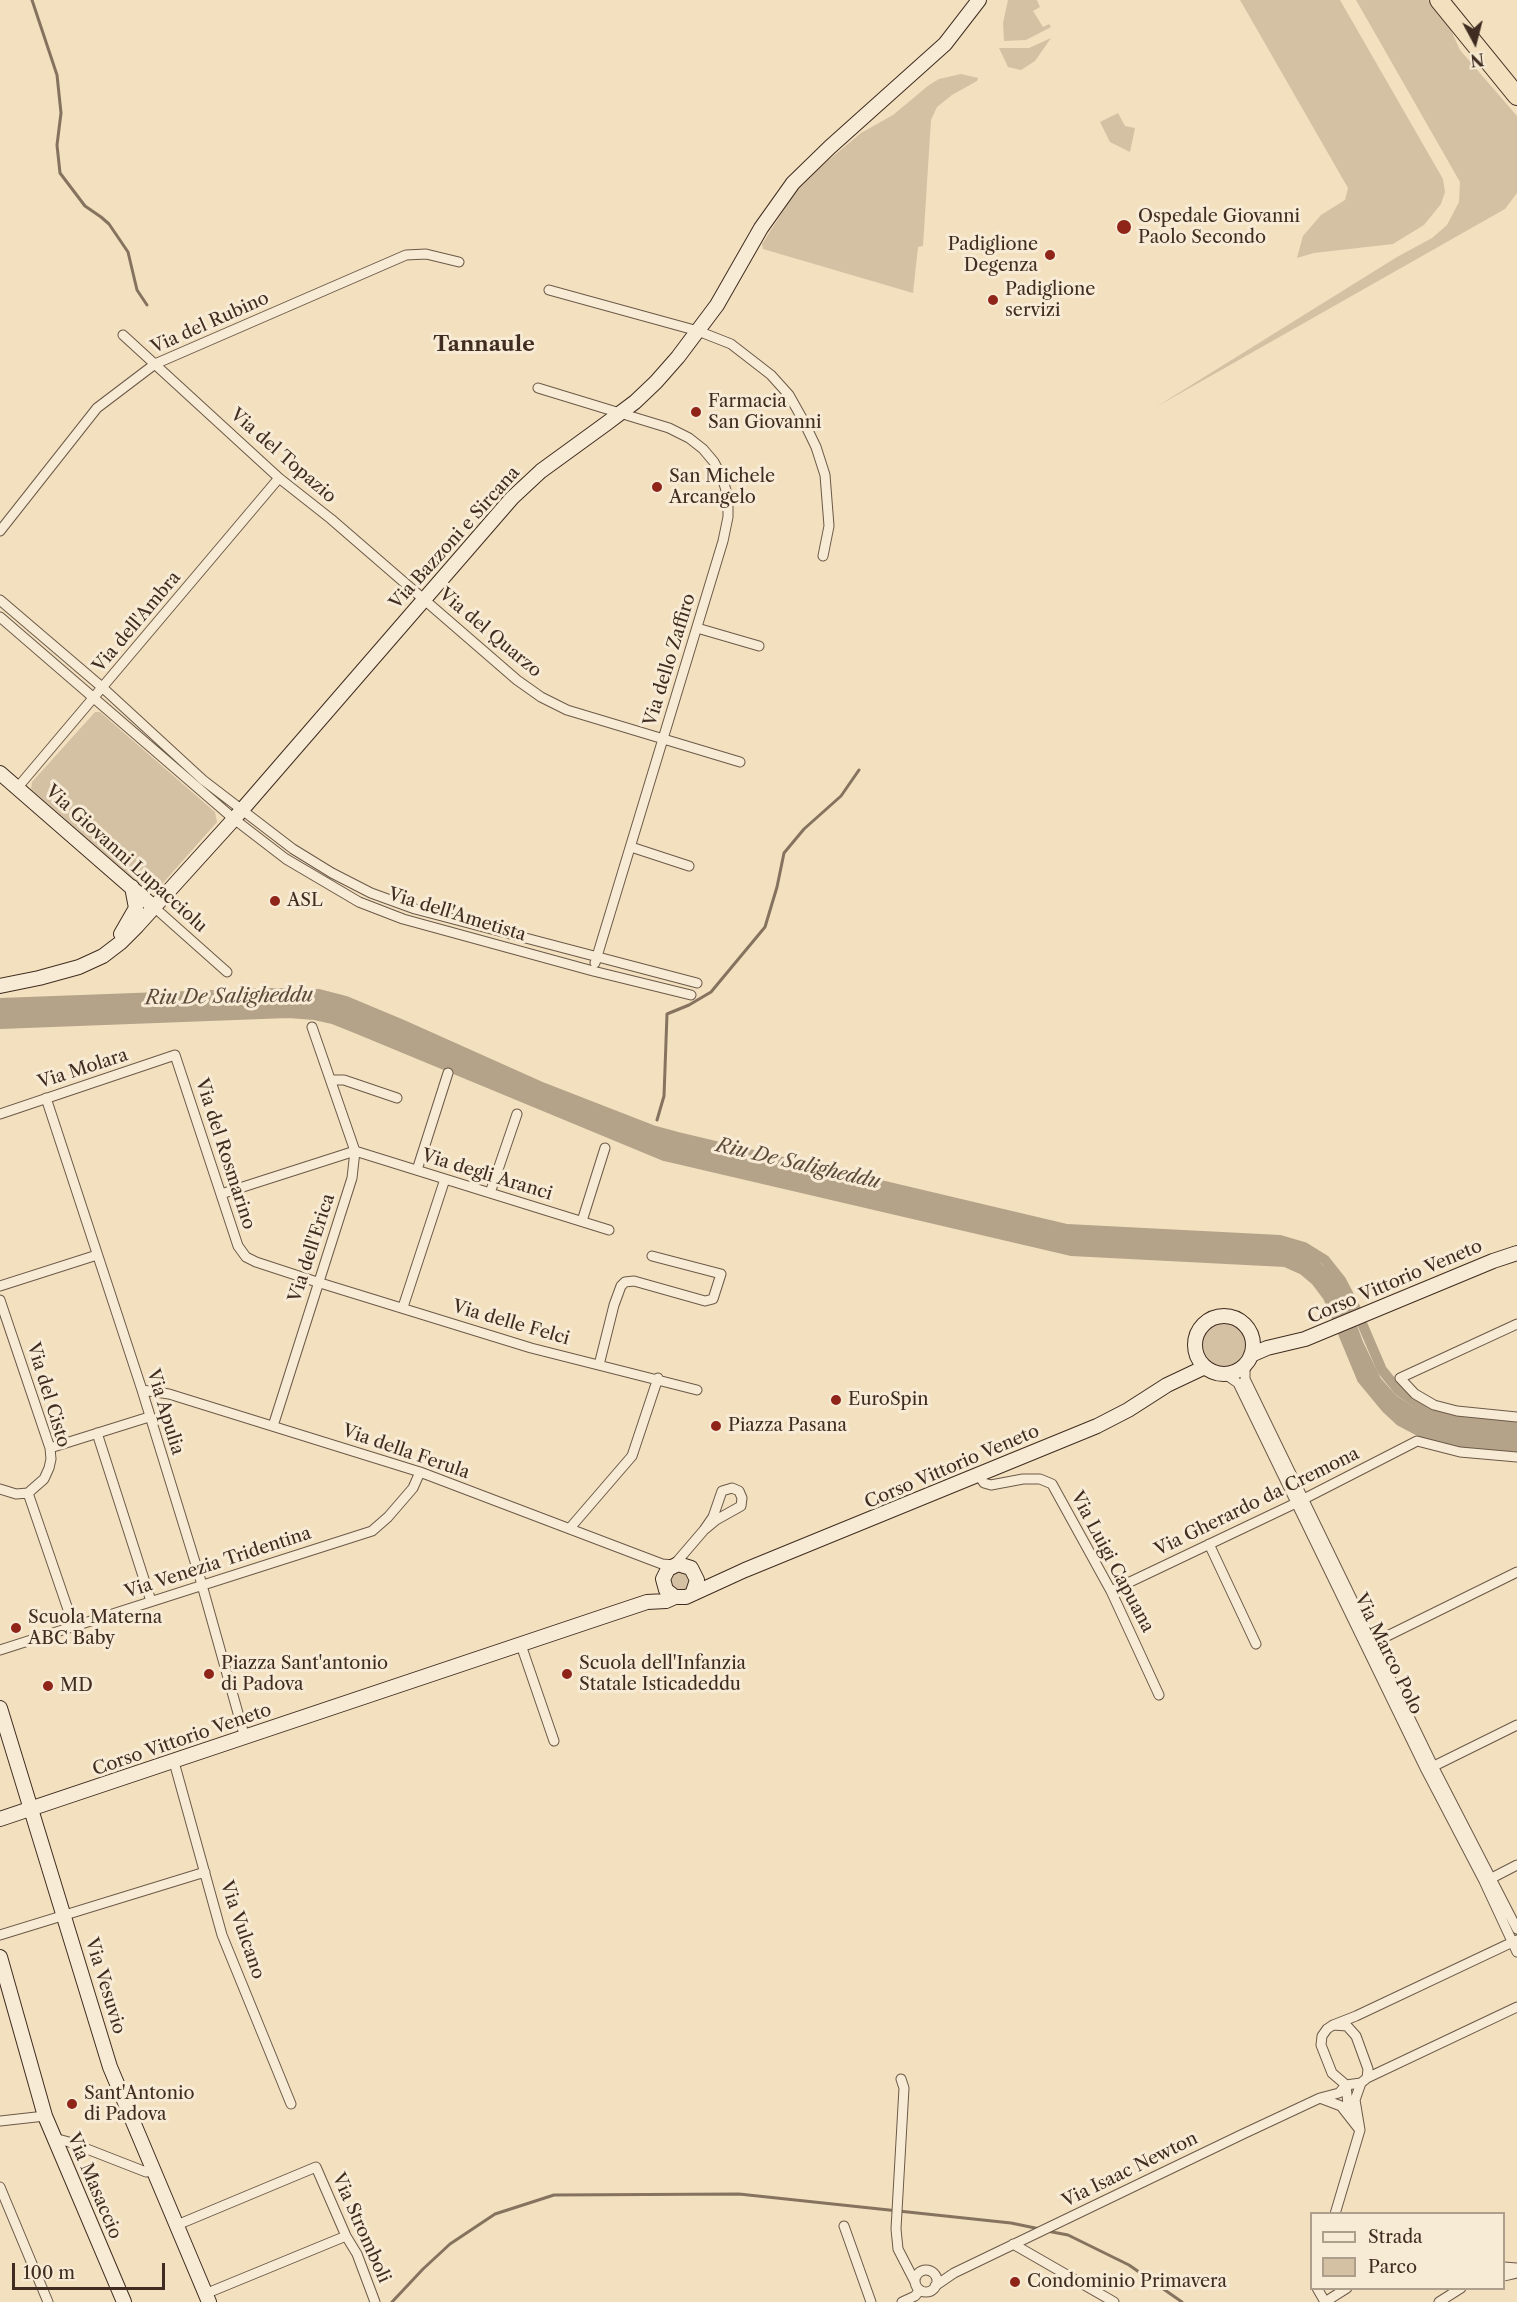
<!DOCTYPE html>
<html>
<head>
<meta charset="utf-8">
<style>
  body { margin:0 }
  #map { position:relative; width:1517px; height:2302px; overflow:hidden; background:#f2e0bf; font-family:"Libre Caslon Text",serif }
  canvas { display:block }
  .legend { position:absolute; left:1310px; top:2212px; width:195px; height:78px; box-sizing:border-box; background:#f7ebd5; border:2px solid #ae9f8d; margin:0; padding:8px 10px; list-style:none; font-size:18px; color:#402c20 }
  .legend li { display:flex; align-items:center; gap:12px; height:30px }
  .legend b { width:30px; border:2px solid #ae9f8d }
  .north { position:absolute; left:1445px; top:12px; width:60px; height:60px; -webkit-text-stroke:4px #f7ebd5; paint-order:stroke; rotate:173deg; font-size:16px; font-weight:700; line-height:24px; text-align:center; color:#402c20 }
  .north::after { content:''; display:block; margin:auto; width:21px; height:27px; background:#402c20; clip-path:polygon(50% 0,100% 100%,50% 72%,0 100%) }
  .scale { position:absolute; left:12px; top:2263px; width:153px; height:27px; box-sizing:border-box; border:3px solid #402c20; border-top:0; padding-left:8px; font-size:18px; line-height:21px; white-space:nowrap; color:#402c20; -webkit-text-stroke:4px #f7ebd5; paint-order:stroke }
</style>
</head>
<body>
<div id="map">
<canvas width="1517" height="2302"></canvas>
<ul class="legend">
<li><b style="height:8px;background:#f7ebd5"></b>Strada</li>
<li><b style="height:16px;background:#d4c1a4"></b>Parco</li>
</ul>
<div class="north">N</div>
<div class="scale">100 m</div>
</div>
<script>
const g = document.querySelector('canvas').getContext('2d');
g.lineJoin = 'round';
function fill(path, color) { g.fillStyle = color; g.fill(path, 'evenodd'); }
const poly = rows => new Path2D(rows.map(r => 'M' + r).join(''));
function strokePath(path, color, width, dash) { g.strokeStyle = color; g.lineWidth = width; g.lineCap = dash ? 'butt' : 'round'; g.setLineDash(dash || []); g.stroke(path); }
function drawText(font, color, halo, rows, align = 'center') {
  g.font = font + ' "Libre Caslon Text",serif'; g.lineWidth = 6; g.setLineDash([]); g.textBaseline = 'middle'; g.strokeStyle = halo; g.fillStyle = color; for (const [text, x, y, turn = 0] of rows) {
    g.save(); g.translate(x, y); g.rotate((+turn || 0) * Math.PI / 180); g.textAlign = isNaN(turn) ? turn : align; if (halo) g.strokeText(text, 0, 0); g.fillText(text, 0, 0); g.restore();
  }
}
const green = poly([
  [1008,0,1037,0,1040,7,1033,11,1043,27,1049,24,1051,27,1026,40,1004,41,1003,23],
  [1240,0,1340,0,1443,179,1445,192,1441,204,1424,225,1393,244,1314,253,1297,258,1303,236,1321,215,1345,200,1348,188],
  [1356,0,1428,0,1449,26,1460,50,1517,116,1517,193,1505,209,1156,407,1397,257,1432,238,1447,225,1459,202,1460,182],
  [1051,38,1035,61,1021,70,1008,67,999,48,1029,48],
  [961,74,978,78,977,81,952,95,937,107,931,120,923,246,918,247,913,293,763,249,762,244,798,188,807,178,861,133,893,115,929,85,939,79],
  [1118,113,1125,126,1135,128,1130,152,1110,142,1100,122],
  [95,712,100,712,215,812,217,822,156,891,145,889,31,789,32,782],
  '1201 1345a23 23 0 1 1 46 0a23 23 0 1 1-46 0Z',
  '670 1581a10 10 0 1 1 20 0a10 10 0 1 1-20 0Z'
]);
const stream = poly([
  [32,0,57,75,61,113,57,145,60,173,85,206,101,217,109,224,128,252,137,290,147,305],
  [657,1120,664,1096,667,1014,689,1005,711,992,765,927,777,887,784,853,804,829,841,796,859,770],
  [640,1138,645,1135],
  [1047,2231,1068,2235,1129,2265,1182,2302],
  [392,2302,423,2269,450,2244,495,2214,554,2195,739,2194,1011,2223,1040,2229]
]);
const canal = poly([
  [0,1003,269,993,319,994,346,1001,401,1024,544,1088,652,1130,678,1137,1067,1229,1280,1240,1304,1247,1325,1260,1341,1280,1355,1307,1382,1370,1399,1391,1422,1407,1443,1416,1475,1421,1517,1424],
  [0,1024,288,1013,315,1015,333,1019,358,1029,664,1156,1071,1251,1285,1262,1303,1270,1316,1281,1328,1297,1362,1379,1386,1408,1400,1421,1432,1438,1448,1442,1517,1447]
]);
const river = poly([
  [0,1014,288,1005,329,1009,366,1022,640,1138,677,1149,844,1187,1051,1239,1076,1242,1287,1253,1309,1264,1325,1280,1338,1300,1355,1346,1373,1383,1390,1402,1411,1416,1448,1429,1517,1436]
]);
const street = poly([
  [549,290,698,331,731,344,771,375,789,395,803,420,816,447,825,475,829,526,823,556],
  [123,335,279,478,331,519,517,680,541,697,567,710,740,762],
  [538,388,669,428,689,438,703,449,714,462,722,477,728,497,728,517,723,541,595,963],
  [0,531,97,408,155,364,406,255,426,254,459,262],
  [0,600,103,688,203,780,293,849,332,873,371,893,415,909,697,983],
  [0,617,234,819,286,859,359,902,403,919,593,971,691,995],
  [697,628,759,646],
  [18,787,279,478],
  [631,847,689,866],
  [155,908,227,972],
  [331,1080,344,1080,397,1098],
  [46,1098,142,1390,200,1578,245,1738],
  [0,1114,175,1055,238,1246,246,1257,256,1262,317,1282,531,1348,697,1390],
  [355,1151,609,1230],
  [417,1170,448,1073],
  [490,1193,517,1114],
  [221,1194,355,1151],
  [582,1221,605,1148],
  [0,1286,97,1255],
  [0,1300,50,1448,51,1459,49,1468,44,1479,28,1493],
  [403,1307,445,1179],
  [1517,1324,1400,1378,1415,1394,1434,1405,1457,1411,1517,1417],
  [599,1365,614,1305,621,1286,625,1282,634,1281,705,1301,713,1299,721,1274,652,1256],
  [1245,1365,1245,1379,1433,1766,1517,1929],
  [1225,1374,1238,1383,1426,1770,1484,1881,1517,1952],
  [142,1390,169,1394,420,1472,662,1564,674,1565,704,1530,713,1517,722,1491,732,1488,739,1491,742,1498,741,1506,716,1520,704,1530],
  [273,1426,352,1178,355,1151,312,1027],
  [97,1433,151,1601],
  [50,1448,149,1417],
  [979,1476,984,1483,991,1485,1023,1479,1040,1479,1052,1484,1111,1591,1159,1695],
  [0,1489,16,1494,28,1493],
  [28,1493,74,1627],
  [570,1528,632,1456,658,1378],
  [1209,1544,1256,1644],
  [1111,1591,1296,1503,1417,1441,1460,1452,1517,1457],
  [521,1645,554,1741],
  [1369,1645,1517,1572],
  [0,1650,372,1531,388,1517,413,1488,420,1472],
  [174,1762,222,1935,291,2104],
  [1428,1769,1517,1725],
  [1486,1881,1517,1865],
  [0,1935,205,1872],
  [1333,2025,1347,2026,1356,2036,1368,2069,1367,2078,1361,2083,1346,2085,1332,2073,1321,2045,1322,2036,1327,2029,1333,2025,1356,2016,1517,1940],
  [1367,2078,1517,2007],
  [901,2079,904,2088,896,2229,898,2249,915,2282],
  [1346,2085,1349,2115],
  [1320,2098,1341,2106,1359,2129],
  [0,2121,45,2116],
  [54,2138,69,2142,146,2172,153,2171],
  [0,2187,48,2302],
  [1335,2214,1360,2130,1355,2100,1361,2083],
  [177,2225,316,2167,346,2236,357,2254,375,2302],
  [844,2226,871,2302],
  [1013,2244,1114,2302],
  [1504,2267,1517,2268],
  '915 2281a11 11 0 1 1 22 0a11 11 0 1 1-22 0Z',
  [1504,2276,1517,2273],
  [935,2286,954,2273,1243,2134,1320,2098,1339,2093,1346,2085],
  [1317,2288,1325,2302,1347,2288],
  [205,2294,346,2236],
  [902,2302,915,2296,920,2290],
  [1439,2302,1461,2288]
]);
const secondary = poly([
  [0,773,155,908],
  [121,934,136,908,132,887],
  [0,986,39,978,79,967,103,956,120,943,137,926,234,819,512,498,541,471,607,423,635,402,656,382,678,357,717,305,761,228,793,183,830,147,945,44,979,0],
  '1195 1345a29 29 0 1 1 58 0a29 29 0 1 1-58 0Z',
  [1251,1355,1267,1348,1305,1339,1493,1261,1517,1253],
  [693,1592,697,1580,691,1568,678,1564,668,1569,663,1579,666,1590,675,1597,686,1597,745,1570,1097,1426,1128,1410,1167,1385,1205,1367],
  [0,1708,110,2067,209,2302],
  [0,1819,605,1616,647,1602,666,1601,675,1597],
  [0,1957,45,2116,124,2302]
]);
const highway = poly([
  [1439,0,1517,96]
]);
const markers = [
  [1124,227,8,"#8f2418"],
  [1050,255,6,"#8f2418"],
  [993,300,6,"#8f2418"],
  [696,412,6,"#8f2418"],
  [657,487,6,"#8f2418"],
  [275,901,6,"#8f2418"],
  [836,1400,6,"#8f2418"],
  [716,1426,6,"#8f2418"],
  [16,1628,6,"#8f2418"],
  [209,1674,6,"#8f2418"],
  [567,1674,6,"#8f2418"],
  [48,1686,6,"#8f2418"],
  [72,2104,6,"#8f2418"],
  [1015,2282,6,"#8f2418"]
];
const poiNames = [
  ["Ospedale Giovanni",1138,217],
  ["Paolo Secondo",1138,238],
  ["Padiglione",1038,245,"right"],
  ["Degenza",1038,266,"right"],
  ["Padiglione",1005,290],
  ["servizi",1005,311],
  ["Farmacia",708,402],
  ["San Giovanni",708,423],
  ["San Michele",669,477],
  ["Arcangelo",669,498],
  ["ASL",287,901],
  ["EuroSpin",848,1400],
  ["Piazza Pasana",728,1426],
  ["Scuola Materna",28,1618],
  ["ABC Baby",28,1639],
  ["Piazza Sant'antonio",221,1664],
  ["di Padova",221,1685],
  ["Scuola dell'Infanzia",579,1664],
  ["Statale Isticadeddu",579,1685],
  ["MD",60,1686],
  ["Sant'Antonio",84,2094],
  ["di Padova",84,2115],
  ["Condominio Primavera",1027,2282]
];
const streetNames = [
  ["Via del Rubino",210,323,-24],
  ["Via del Topazio",283,456,41],
  ["Via Bazzoni e Sircana",455,538,-48],
  ["Via dell'Ambra",137,622,-50],
  ["Via del Quarzo",490,633,40],
  ["Via dello Zaffiro",670,660,-73],
  ["Via Giovanni Lupacciolu",126,859,42],
  ["Via dell'Ametista",457,915,17],
  ["Via Molara",83,1069,-18],
  ["Via del Rosmarino",225,1154,72],
  ["Via degli Aranci",487,1175,17],
  ["Via dell'Erica",312,1248,-72],
  ["Corso Vittorio Veneto",1395,1282,-23],
  ["Via delle Felci",511,1323,16],
  ["Via del Cisto",48,1395,73],
  ["Via Apulia",165,1412,73],
  ["Via della Ferula",406,1452,19],
  ["Corso Vittorio Veneto",952,1467,-23],
  ["Via Gherardo da Cremona",1257,1502,-26],
  ["Via Luigi Capuana",1112,1562,62],
  ["Via Venezia Tridentina",218,1563,-18],
  ["Via Marco Polo",1388,1654,64],
  ["Corso Vittorio Veneto",182,1740,-19],
  ["Via Vulcano",242,1930,71],
  ["Via Vesuvio",105,1986,73],
  ["Via Isaac Newton",1130,2170,-26],
  ["Via Masaccio",94,2186,67],
  ["Via Stromboli",361,2228,66]
];
const waterNames = [
  ["Riu De Saligheddu",229,997,-1],
  ["Riu De Saligheddu",798,1164,13]
];
const quarterNames = [
  ["Tannaule",484,345]
];
fill(green, '#d4c1a4');
strokePath(stream, '#86735f', 3);
strokePath(canal, '#b5a389', 10);
strokePath(river, '#b5a389', 18);
strokePath(street, '#6c5948', 11);
strokePath(secondary, '#402c20', 16);
strokePath(highway, '#402c20', 20);
strokePath(street, '#f7ebd5', 9);
strokePath(secondary, '#f7ebd5', 14);
strokePath(highway, '#f2e0bf', 18);
for (const [x, y, r, color] of markers) { const dot = new Path2D(); dot.arc(x, y, r, 0, 2 * Math.PI); g.fillStyle = color; g.fill(dot); strokePath(dot, '#f7ebd5', 2); }
drawText('18px', '#402c20', '#f7ebd5', poiNames, 'left');
drawText('18px', '#402c20', '#f7ebd5', streetNames);
drawText('italic 20px', '#5d4a3a', '#f7ebd5', waterNames);
drawText('bold 21px', '#402c20', '#f7ebd5', quarterNames);
</script>
</body>
</html>
